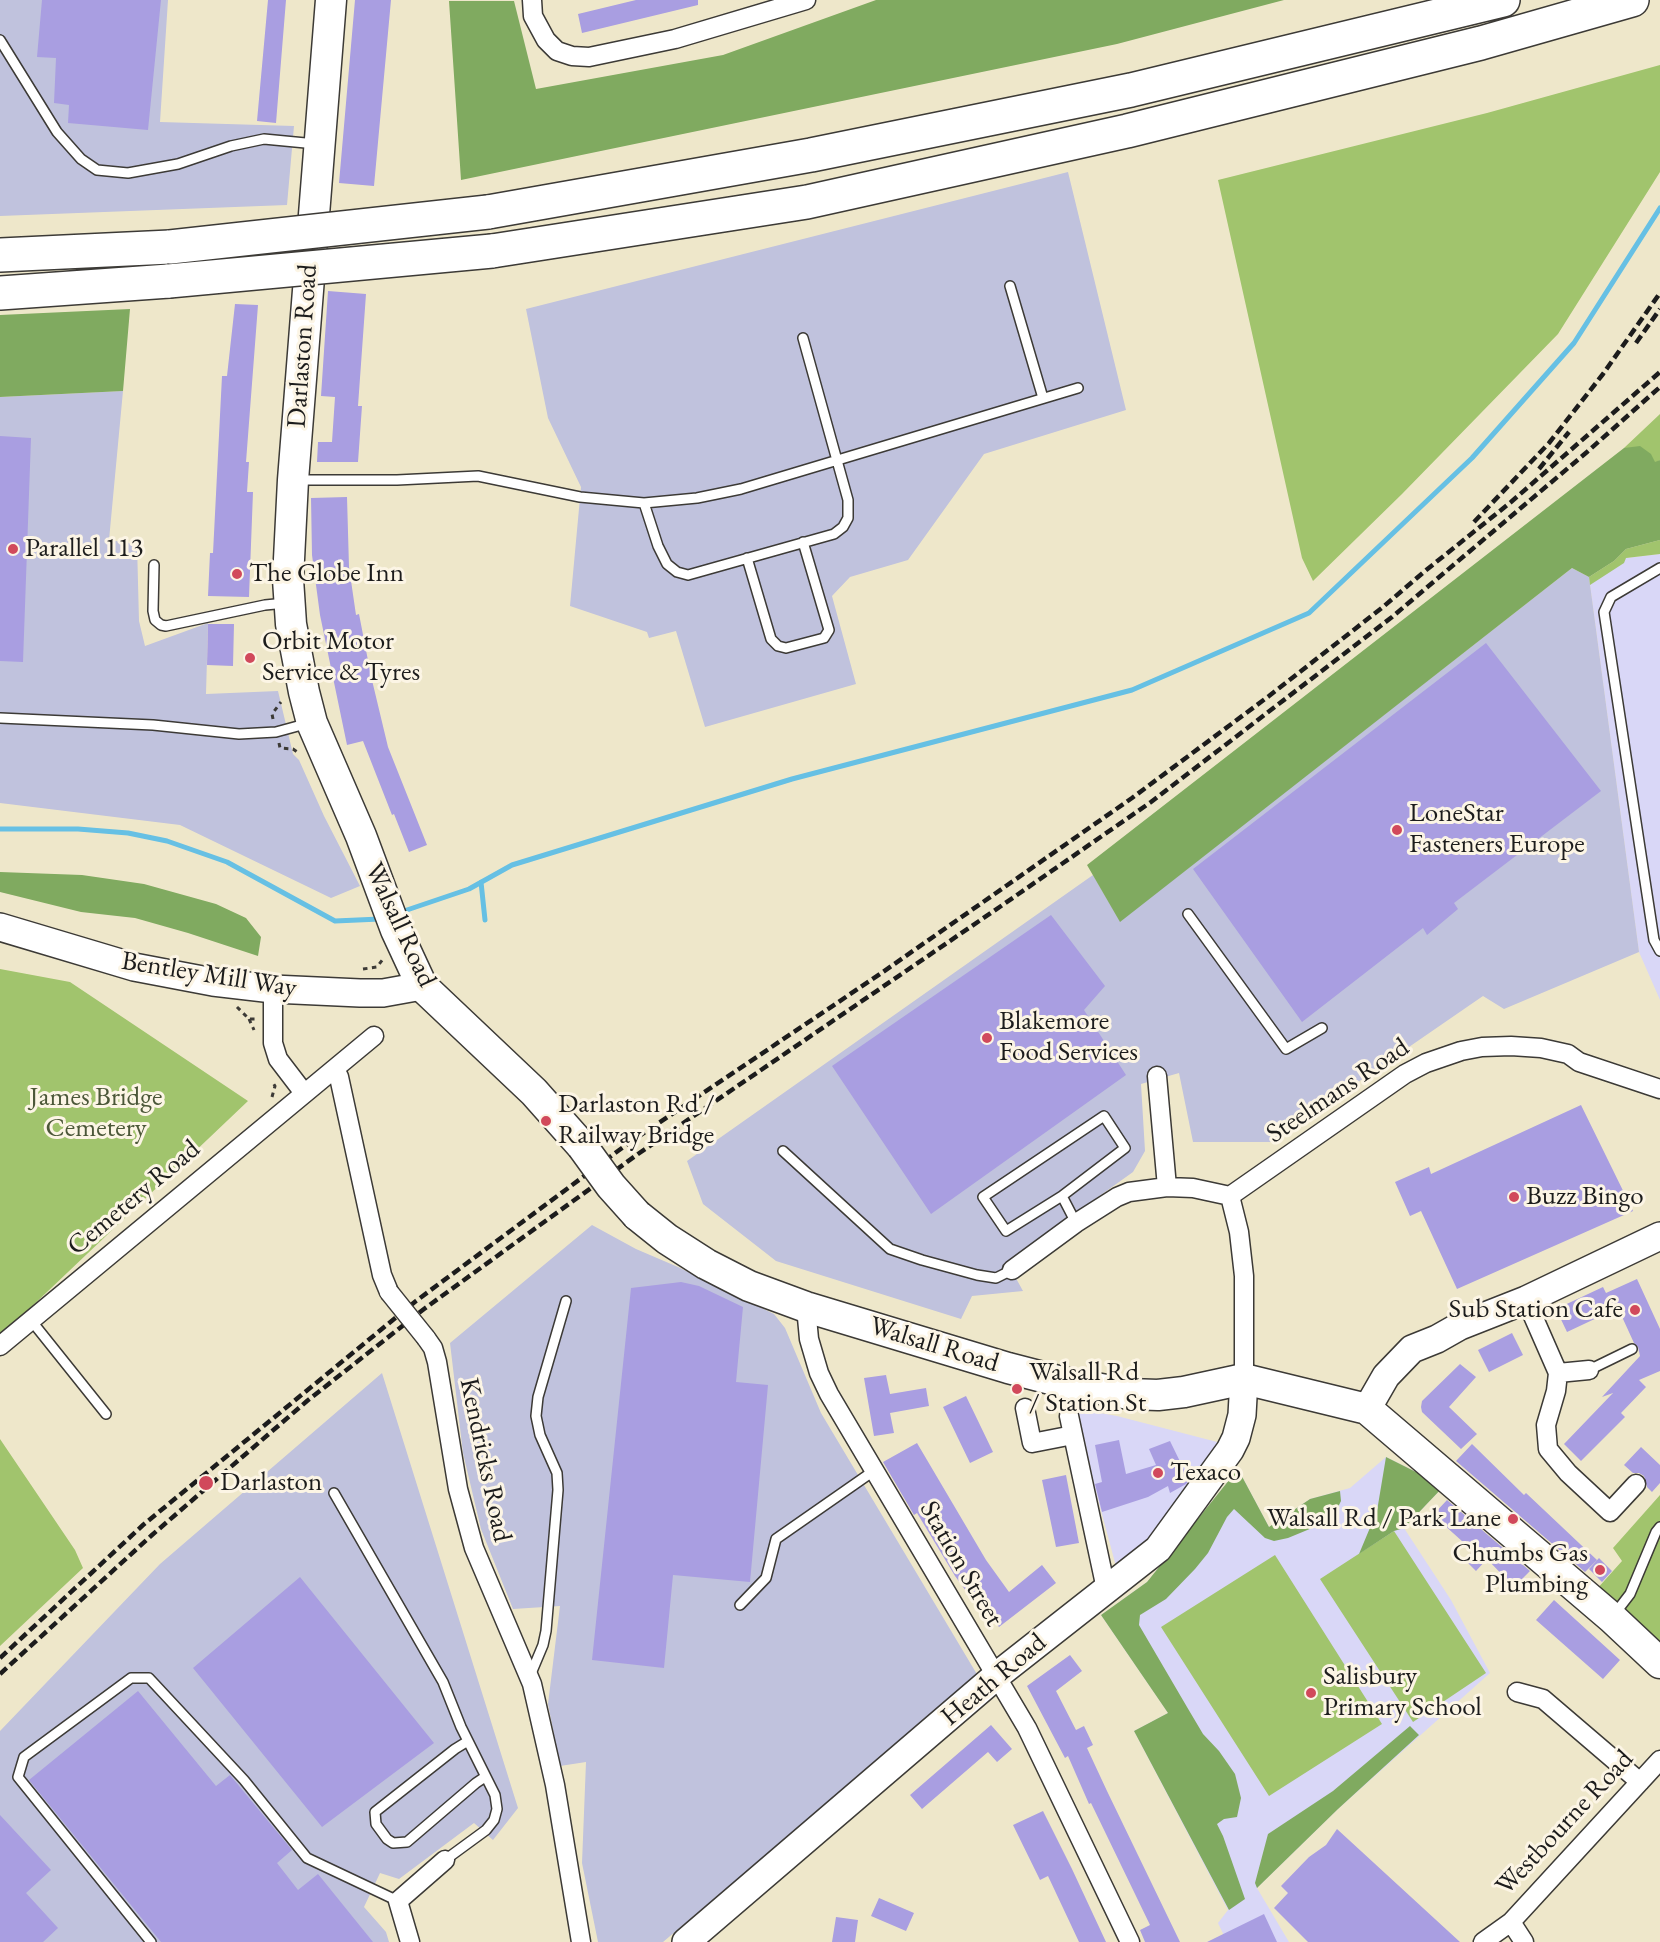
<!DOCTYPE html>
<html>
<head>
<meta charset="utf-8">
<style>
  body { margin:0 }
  canvas { display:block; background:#eee7ca }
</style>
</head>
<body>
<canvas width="1660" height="1942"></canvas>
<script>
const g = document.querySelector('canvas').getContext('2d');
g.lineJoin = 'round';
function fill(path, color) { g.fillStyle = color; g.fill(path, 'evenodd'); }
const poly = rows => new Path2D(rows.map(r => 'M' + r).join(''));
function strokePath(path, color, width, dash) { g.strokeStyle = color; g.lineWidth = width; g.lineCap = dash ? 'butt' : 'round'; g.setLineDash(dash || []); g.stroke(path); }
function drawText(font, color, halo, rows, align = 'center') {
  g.font = font + ' "EB Garamond",serif'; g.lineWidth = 6; g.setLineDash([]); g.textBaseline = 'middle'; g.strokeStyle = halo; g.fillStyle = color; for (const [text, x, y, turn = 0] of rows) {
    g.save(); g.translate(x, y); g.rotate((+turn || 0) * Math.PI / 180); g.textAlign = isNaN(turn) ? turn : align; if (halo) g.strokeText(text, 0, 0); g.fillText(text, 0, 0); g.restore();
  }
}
const built = poly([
  [1660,554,1660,1000,1639,952,1589,577,1626,558],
  [1078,1409,1117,1416,1221,1443,1167,1526,1118,1574,1094,1484],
  [1386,1457,1444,1486,1404,1528,1451,1600,1490,1673,1338,1809,1257,1888,1289,1942,1227,1942,1218,1923,1228,1910,1134,1731,1168,1713,1101,1615,1147,1582,1238,1469,1269,1527,1310,1499,1350,1488]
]);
const industrial = poly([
  [0,0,168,0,160,122,294,126,287,205,0,216],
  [1068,172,1126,410,984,454,908,560,850,577,832,596,856,684,705,727,676,631,649,638,647,632,570,606,581,487,548,418,526,309],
  [123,391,109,540,137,544,139,621,145,646,208,623,206,694,278,691,293,754,299,760,324,816,360,886,331,898,180,825,0,803,0,397],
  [1572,568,1589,577,1639,952,1504,1009,1483,996,1271,1142,1193,1142,1179,1073,1141,1084,1145,1151,1133,1172,1007,1262,1023,1291,972,1296,961,1319,776,1261,703,1204,687,1161,1093,875,1120,921],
  [592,1225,636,1249,678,1267,774,1314,785,1328,821,1413,978,1676,663,1942,598,1942,582,1863,586,1762,560,1766,548,1704,560,1606,513,1609,481,1529,463,1453,450,1343],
  [382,1373,518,1808,493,1840,474,1823,399,1879,380,1873,364,1907,386,1932,389,1942,0,1942,0,1731,160,1564]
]);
const green = poly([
  [1660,65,1660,172,1558,334,1402,494,1313,581,1302,558,1218,180,1487,113],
  [1660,414,1660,460,1655,463,1624,448],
  [1660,540,1660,554,1626,558,1624,563,1590,585,1589,577,1614,561,1626,549],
  [0,969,70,982,248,1101,27,1311,0,1333],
  [0,1439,75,1550,83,1568,0,1646],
  [1660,1495,1660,1645,1596,1590,1622,1561,1613,1548],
  [1394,1531,1486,1673,1413,1722,1320,1579],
  [1275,1555,1382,1724,1269,1796,1161,1627]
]);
const forest = poly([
  [876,0,1284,0,1117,44,461,180,449,1,514,1,536,89,723,55],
  [130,309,123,391,0,397,0,315],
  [1640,446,1651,454,1655,462,1660,460,1660,540,1626,549,1614,561,1589,577,1572,568,1120,922,1087,865,1624,448],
  [0,872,82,875,144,884,216,904,246,918,261,937,258,956,188,933,135,918,81,912,0,892],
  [1386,1457,1444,1486,1404,1528,1394,1531,1359,1554,1377,1511],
  [1238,1469,1269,1527,1310,1499,1340,1491,1341,1501,1335,1513,1317,1526,1288,1538,1274,1541,1265,1538,1234,1509,1227,1517,1208,1553,1195,1569,1166,1599,1140,1615,1139,1625,1187,1707,1203,1734,1219,1751,1235,1774,1241,1798,1237,1817,1224,1819,1217,1824,1223,1836,1245,1899,1229,1910,1134,1731,1168,1713,1101,1615,1147,1582],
  [1410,1726,1419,1735,1338,1809,1257,1888,1255,1883,1268,1834,1333,1791]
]);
const stream = poly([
  [0,829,78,829,128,833,167,841,227,862,335,921,380,919],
  [481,882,485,920],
  [401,912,469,889,512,865,792,779,1132,690,1309,613,1472,458,1574,343,1660,208]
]);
const building = poly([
  [42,0,161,0,148,130,68,123,69,105,54,103,56,58,37,57],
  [268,0,286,0,276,123,257,121],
  [355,0,391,0,374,186,339,183],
  [636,0,698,0,698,5,582,33,578,14],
  [328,291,366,294,358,406,362,406,358,462,317,462,318,442,332,442,335,397,321,396],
  [235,304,258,305,246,462,249,462,247,492,253,492,249,597,208,596,210,553,213,553,222,376,227,376],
  [0,436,31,438,23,662,0,661],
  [347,497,349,567,356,615,359,614,371,676,388,747,427,845,409,852,394,814,392,815,363,741,347,745,320,615,312,555,311,498],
  [208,624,234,624,233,666,207,665],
  [1486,643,1601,791,1454,903,1458,909,1427,935,1423,928,1302,1022,1193,869],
  [1051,915,1105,986,1084,1010,1126,1075,931,1214,832,1066],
  [1581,1105,1633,1211,1457,1289,1421,1211,1410,1216,1395,1182,1429,1167,1431,1174],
  [1637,1279,1660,1329,1660,1371,1639,1380,1646,1387,1621,1413,1625,1417,1581,1461,1564,1444,1613,1393,1602,1397,1640,1356,1638,1347,1634,1343,1618,1308,1567,1332,1556,1309,1603,1287,1606,1293],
  [681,1282,699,1286,743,1307,736,1382,768,1385,750,1582,673,1575,664,1668,592,1660,631,1288],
  [1512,1333,1523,1355,1489,1372,1478,1350],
  [1460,1364,1476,1377,1449,1407,1477,1434,1461,1449,1422,1412,1421,1407,1422,1401],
  [886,1375,890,1394,926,1388,929,1406,890,1413,894,1433,874,1436,864,1378],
  [966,1396,993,1452,970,1463,943,1407],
  [1119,1440,1126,1474,1156,1465,1149,1449,1170,1441,1189,1480,1186,1484,1170,1493,1168,1486,1148,1497,1102,1512,1095,1484,1102,1482,1095,1445],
  [917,1443,986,1560,1009,1592,1042,1565,1056,1583,999,1627,972,1593,969,1595,955,1576,917,1513,914,1515,883,1462],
  [1472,1444,1524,1495,1526,1493,1597,1560,1585,1572,1456,1461],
  [1641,1447,1660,1465,1660,1483,1652,1492,1647,1487,1644,1476,1639,1473,1633,1473,1624,1465],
  [1066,1475,1079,1543,1056,1547,1042,1480],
  [1447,1500,1530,1571,1516,1585,1513,1586,1487,1559,1476,1571,1465,1560,1473,1551,1433,1515],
  [1599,1558,1612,1571,1602,1582,1589,1569],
  [300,1577,434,1743,322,1827,193,1668],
  [1554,1600,1620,1660,1603,1679,1536,1620],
  [1070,1655,1082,1671,1056,1691,1076,1730,1084,1726,1093,1745,1087,1748,1107,1791,1180,1942,1145,1942,1140,1930,1150,1925,1091,1803,1089,1804,1068,1756,1065,1758,1027,1686],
  [138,1691,216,1786,230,1775,292,1850,277,1863,298,1890,318,1874,373,1942,161,1942,29,1780],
  [991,1725,1012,1749,997,1762,988,1752,922,1809,910,1795],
  [1043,1811,1072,1869,1106,1942,1079,1942,1048,1876,1040,1880,1013,1825],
  [0,1815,51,1870,26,1893,58,1928,43,1942,0,1942],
  [1337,1829,1460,1942,1308,1942,1274,1908,1288,1893,1281,1886,1309,1857,1326,1845],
  [879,1898,914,1913,906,1931,871,1916],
  [1264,1914,1277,1942,1207,1942],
  [836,1917,858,1920,855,1942,832,1942]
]);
const path = poly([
  [273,719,272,714,281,702],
  [279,743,280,748,293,749,300,754],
  [363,969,377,967,383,959],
  [237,1007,249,1019,256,1019],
  [249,1019,254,1030],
  [272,1097,275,1086,273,1083]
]);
const lane = poly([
  [0,40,57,132,81,159,97,170,128,173,178,164,231,146,264,139,316,144],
  [1010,286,1043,398],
  [298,480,397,480,478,476,580,497,644,503,697,498,741,489,1078,388],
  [644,503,658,546,667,564,677,572,688,575,834,534,843,527,848,518,848,500,803,338],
  [747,558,771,639,778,646,786,648,824,638,829,630,803,542],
  [154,565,153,611,155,620,161,625,166,626,265,605,286,603],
  [1660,568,1611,597,1604,612,1654,940,1660,951],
  [0,718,153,725,239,734,276,732,309,723],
  [1188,914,1286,1049,1322,1028],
  [783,1151,890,1249,922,1260,977,1275,996,1278,1012,1270],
  [1062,1196,1125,1148,1104,1116,983,1197,1006,1231,1062,1196,1076,1223],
  [30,1319,106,1414],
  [1589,1370,1632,1349],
  [334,1493,443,1682,461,1727,495,1795,497,1809,494,1820,486,1830,445,1860],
  [740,1605,766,1578,776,1539,875,1470],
  [1613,1616,1630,1594,1656,1532,1660,1527],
  [530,1676,543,1645,546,1631,558,1490,557,1473,540,1435,536,1416,538,1397,566,1301],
  [468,1741,455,1749,375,1812,376,1824,387,1839,393,1843,407,1842,476,1783,485,1777],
  [151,1942,18,1777,24,1757,131,1678,149,1678,244,1780,307,1858,398,1901]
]);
const street = poly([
  [532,0,533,16,546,40,557,51,572,56,589,57,675,39,806,0],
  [273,989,273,1043,278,1059,304,1093],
  [335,1069,339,1077,382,1275,389,1292],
  [1157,1076,1167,1187,1193,1188,1230,1196],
  [1230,1196,1405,1074,1426,1063,1461,1051,1482,1047,1511,1046,1541,1048,1568,1054,1579,1062,1660,1089],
  [1230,1196,1239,1232,1244,1276,1244,1379],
  [1012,1270,1076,1223,1117,1197,1129,1192,1167,1187],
  [1526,1300,1558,1373,1556,1391,1546,1425,1548,1449,1568,1473,1610,1512,1636,1484],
  [806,1307,809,1339,819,1373,829,1394,1027,1728,1130,1942],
  [426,1338,433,1348,437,1362,458,1489,474,1548,532,1684,555,1785,581,1942],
  [0,1346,374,1036],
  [1558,1373,1589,1370],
  [1025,1408,1032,1443,1073,1435],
  [1069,1416,1106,1589],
  [1517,1692,1543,1699,1640,1782],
  [410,1942,398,1901,445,1860],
  [1483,1942,1511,1922],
  [1524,1942,1511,1922,1660,1760]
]);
const secondary = poly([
  [0,927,134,967,213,982,273,989,360,993,383,993,422,986],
  [1367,1409,1386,1376,1412,1349,1437,1339,1460,1326,1526,1300,1660,1236],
  [686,1942,995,1677,1158,1549,1230,1450,1236,1438,1242,1415,1244,1379]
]);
const primary = poly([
  [331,0,293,480,288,579,291,624,304,692,312,723,361,836,396,930,422,986,534,1092,582,1146],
  [637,1215,667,1239,706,1264,749,1286,806,1307,1008,1368,1062,1382,1129,1394,1158,1395,1184,1392,1244,1379,1367,1409,1612,1618,1660,1663]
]);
const highway = poly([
  [488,212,811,155,1131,90,1503,0],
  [492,251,807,202,1127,131,1481,43,1632,0],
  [0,255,170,247],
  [0,293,169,281]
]);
const rail = poly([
  [1636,343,1660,309],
  [1539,469,1569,432],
  [1474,522,1549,443,1603,374,1660,293],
  [0,1658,143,1525,416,1301,626,1145,880,974,1132,798,1269,696,1383,607,1425,571,1511,502,1660,372],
  [0,1674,152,1535,307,1401,424,1309,638,1154,1004,904,1151,802,1392,617,1587,452,1660,387]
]);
const streetBridge = poly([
  [389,1292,426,1338]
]);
const primaryBridge = poly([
  [582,1146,611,1186,637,1215]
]);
const highwayBridge = poly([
  [170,247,488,212],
  [169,281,492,251]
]);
const markers = [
  [13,549,6,"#d1495b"],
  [237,574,6,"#d1495b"],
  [250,658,6,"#d1495b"],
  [1397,830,6,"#d1495b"],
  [987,1038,6,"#d1495b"],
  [546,1121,6,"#d1495b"],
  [1514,1197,6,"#d1495b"],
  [1635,1310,6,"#d1495b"],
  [1017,1389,6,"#d1495b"],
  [1158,1473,6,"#d1495b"],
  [206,1483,8,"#d1495b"],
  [1513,1519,6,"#d1495b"],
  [1600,1570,6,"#d1495b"],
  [1311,1693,6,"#d1495b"]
];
const streetNames = [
  ["Darlaston Road",303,346,-86],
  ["Walsall Road",400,925,65],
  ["Bentley Mill Way",209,975,9],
  ["Steelmans Road",1338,1091,-34],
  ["Cemetery Road",134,1198,-40],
  ["Walsall Road",934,1345,17],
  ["Kendricks Road",485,1460,78],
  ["Station Street",961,1564,60],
  ["Heath Road",994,1680,-40],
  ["Westbourne Road",1565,1823,-47]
];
const poiNames = [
  ["Parallel 113",25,549],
  ["The Globe Inn",249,574],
  ["Orbit Motor",262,642],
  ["Service & Tyres",262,673],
  ["LoneStar",1409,814],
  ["Fasteners Europe",1409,845],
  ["Blakemore",999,1022],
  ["Food Services",999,1053],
  ["Darlaston Rd /",558,1105],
  ["Railway Bridge",558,1136],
  ["Buzz Bingo",1526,1197],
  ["Sub Station Cafe",1623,1310,"right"],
  ["Walsall Rd",1029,1373],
  ["/ Station St",1029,1404],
  ["Texaco",1170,1473],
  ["Darlaston",220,1483],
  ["Walsall Rd / Park Lane",1501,1519,"right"],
  ["Chumbs Gas",1588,1554,"right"],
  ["Plumbing",1588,1585,"right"],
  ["Salisbury",1323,1677],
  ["Primary School",1323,1708]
];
const parkNames = [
  ["James Bridge",96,1098],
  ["Cemetery",96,1129]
];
fill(built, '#d9d7f7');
fill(industrial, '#c0c2dd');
fill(green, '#a1c46d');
fill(forest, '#80aa60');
strokePath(stream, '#66c0e4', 5);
fill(building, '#a99ee1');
strokePath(lane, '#3c3a36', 12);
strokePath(street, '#3c3a36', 21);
strokePath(secondary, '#3c3a36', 30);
strokePath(primary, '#3c3a36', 33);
strokePath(highway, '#3c3a36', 36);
strokePath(path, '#3c3a36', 3, [4.5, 4.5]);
strokePath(lane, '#fff', 9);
strokePath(street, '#fff', 18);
strokePath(secondary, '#fff', 27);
strokePath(primary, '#fff', 30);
strokePath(highway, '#fff', 33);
strokePath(rail, '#1c1c1c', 4.5, [9, 4.5]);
strokePath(streetBridge, '#3c3a36', 21, []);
strokePath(primaryBridge, '#3c3a36', 33, []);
strokePath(highwayBridge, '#3c3a36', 36, []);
strokePath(streetBridge, '#fff', 18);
strokePath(primaryBridge, '#fff', 30);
strokePath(highwayBridge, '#fff', 33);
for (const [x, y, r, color] of markers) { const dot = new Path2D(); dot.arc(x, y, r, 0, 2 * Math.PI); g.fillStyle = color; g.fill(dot); strokePath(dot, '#fcf5e5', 2); }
drawText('27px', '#1c1c1c', '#fcf5e5', streetNames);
drawText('27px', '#1c1c1c', '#fcf5e5', poiNames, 'left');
drawText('27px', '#4b5738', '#fcf5e5', parkNames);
</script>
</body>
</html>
